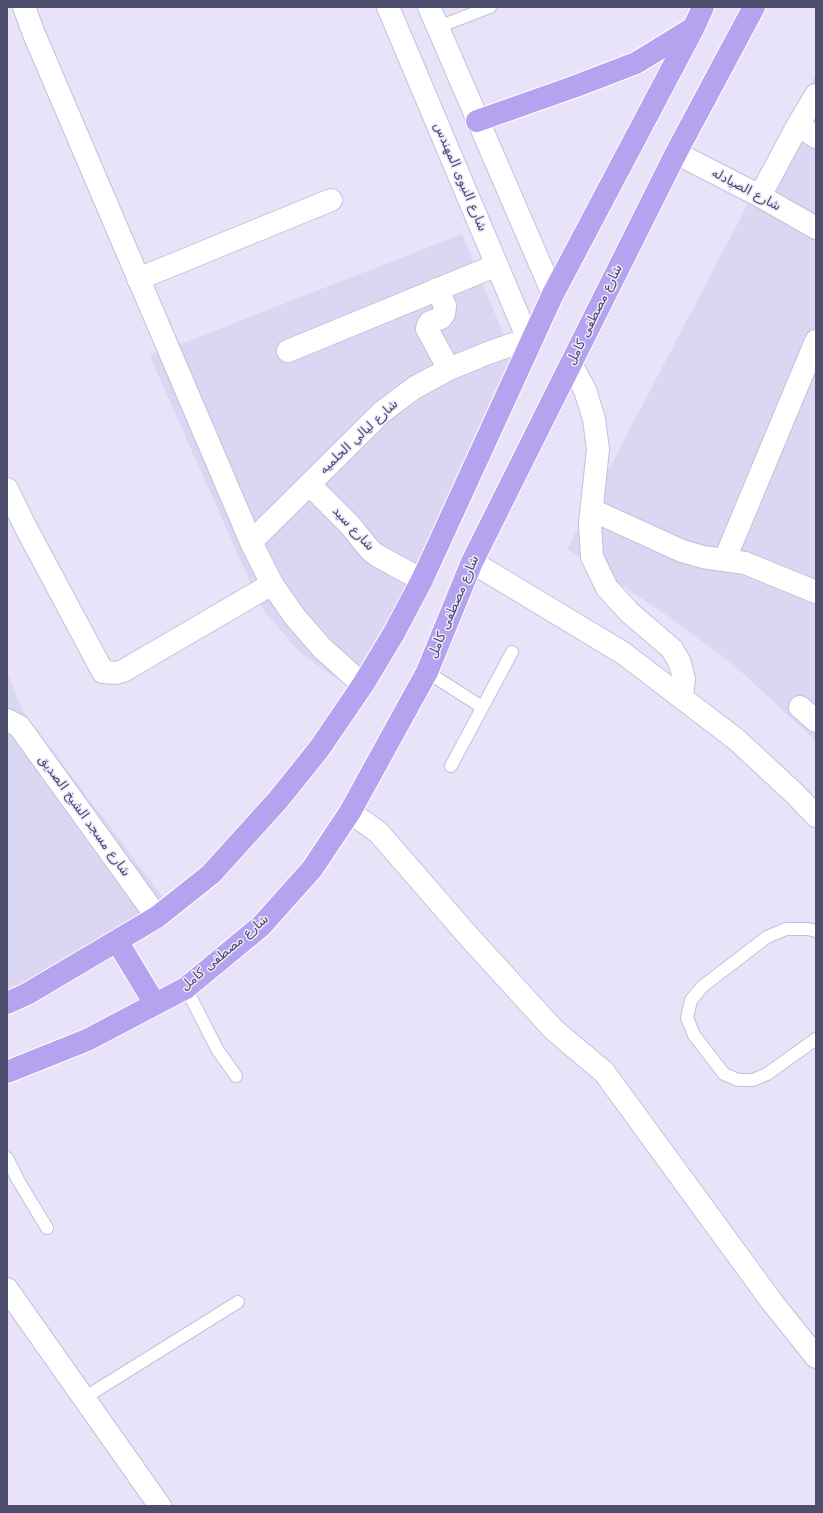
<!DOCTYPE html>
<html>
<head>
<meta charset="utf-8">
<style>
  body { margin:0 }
  #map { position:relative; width:823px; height:1513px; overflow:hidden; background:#e8e3f9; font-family:"DejaVu Sans",sans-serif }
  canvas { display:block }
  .frame { position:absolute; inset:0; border:8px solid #4d4e6e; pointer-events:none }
</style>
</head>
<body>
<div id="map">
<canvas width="823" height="1513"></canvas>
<div class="frame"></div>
</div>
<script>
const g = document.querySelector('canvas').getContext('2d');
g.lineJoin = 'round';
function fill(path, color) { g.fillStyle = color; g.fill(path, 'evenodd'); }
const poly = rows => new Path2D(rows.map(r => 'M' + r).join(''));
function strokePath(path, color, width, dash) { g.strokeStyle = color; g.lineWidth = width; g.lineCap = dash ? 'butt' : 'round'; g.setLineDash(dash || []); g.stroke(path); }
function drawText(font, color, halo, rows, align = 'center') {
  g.font = font + ' "DejaVu Sans","Noto Naskh Arabic",sans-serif'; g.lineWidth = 3; g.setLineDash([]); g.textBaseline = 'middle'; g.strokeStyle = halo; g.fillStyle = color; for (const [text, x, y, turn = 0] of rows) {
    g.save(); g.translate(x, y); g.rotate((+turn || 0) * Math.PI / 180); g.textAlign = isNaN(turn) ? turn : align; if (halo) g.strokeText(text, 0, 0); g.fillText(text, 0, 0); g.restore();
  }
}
const residential = poly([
  [816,74,816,741,734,665,662,612,567,549],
  [462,234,517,367,382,640,353,683,337,679,299,652,261,607,150,356],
  [7,672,23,711,176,915,53,992,7,1012]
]);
const lane = poly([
  [438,27,490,7],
  [427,672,482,707],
  [451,766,512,652],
  [816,931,808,929,786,929,767,937,703,986,691,1000,687,1018,694,1035,724,1074,738,1080,753,1080,767,1074,816,1039],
  [186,988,217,1049,236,1076],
  [7,1158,18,1180,47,1228],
  [84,1398,238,1302]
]);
const street = poly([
  [24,7,34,34,251,542,272,584,295,617,322,648,352,675,364,683],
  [798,125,816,137],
  [676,153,760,196,816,228],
  [760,196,798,125,816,95],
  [138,279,331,200],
  [437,289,445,306,444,314,441,318,430,322,428,325,427,329,449,369],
  [288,351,497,265],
  [571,364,585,390,594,419,598,449,590,524,592,557,607,588,630,613,672,649,680,663,684,679,682,697],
  [309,484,350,525,370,550,378,556,422,580],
  [7,489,26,528,103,672,116,673,123,671,272,584],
  [592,510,682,551,703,557,745,563,816,592],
  [251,542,382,412,414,388,449,369,488,353,528,339],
  [725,559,816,341],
  [472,562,623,653,737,740,795,794,816,816],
  [800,707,816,721],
  [7,720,19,726,157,917],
  [350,812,378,832,471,939,554,1030,604,1072,772,1302,816,1357],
  [7,1289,160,1506]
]);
const secondary = poly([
  [388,7,528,339,529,347],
  [429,7,553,294]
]);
const primary = poly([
  [477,121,576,86,636,63,693,28],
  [117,941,155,1004],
  [7,1003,27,994,157,917,211,874,278,800,319,749,364,683,394,633,422,580,553,294,694,27,703,7],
  [7,1072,87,1040,186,988,261,926,312,869,350,812,427,672,472,562,676,153,754,7]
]);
const streetNames = [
  ["شارع النبوى المهندس",460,177,67],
  ["شارع الصيادله",746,190,28],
  ["شارع مصطفى كامل",595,315,-64],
  ["شارع ليالي الحلميه",359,437,-43],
  ["شارع سيد",353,529,47],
  ["شارع مصطفى كامل",454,607,-67],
  ["شارع مسجد الشيخ الصديق",84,816,54],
  ["شارع مصطفى كامل",225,953,-40]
];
fill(residential, '#dbd6f1');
strokePath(lane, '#c3c0dc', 14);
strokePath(street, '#c3c0dc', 24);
strokePath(secondary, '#c4c1e2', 24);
strokePath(primary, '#fff', 24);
strokePath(lane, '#fff', 12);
strokePath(street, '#fff', 22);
strokePath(secondary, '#fff', 22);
strokePath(primary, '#b6a3f0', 22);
drawText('13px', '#4d4e6e', '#ede9fc', streetNames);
</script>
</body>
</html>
